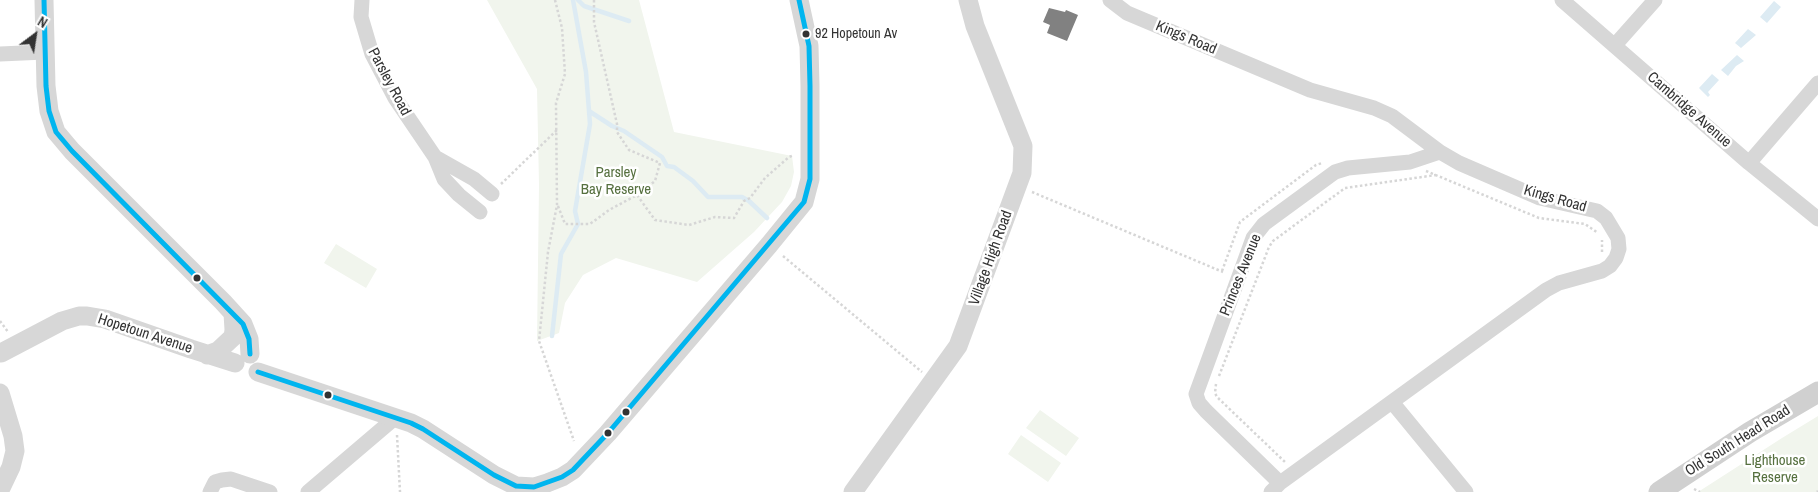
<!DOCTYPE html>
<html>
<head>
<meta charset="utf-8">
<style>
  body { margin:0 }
  #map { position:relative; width:1818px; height:492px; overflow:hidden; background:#fff; font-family:"Archivo Narrow",sans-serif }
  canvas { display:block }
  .north { position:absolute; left:10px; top:10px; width:50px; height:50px; -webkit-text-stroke:4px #fff; paint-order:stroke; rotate:31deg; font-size:14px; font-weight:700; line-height:20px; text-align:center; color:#333 }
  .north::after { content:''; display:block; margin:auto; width:18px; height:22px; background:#333; clip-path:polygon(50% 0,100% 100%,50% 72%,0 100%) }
</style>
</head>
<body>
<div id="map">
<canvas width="1818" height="492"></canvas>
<div class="north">N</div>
</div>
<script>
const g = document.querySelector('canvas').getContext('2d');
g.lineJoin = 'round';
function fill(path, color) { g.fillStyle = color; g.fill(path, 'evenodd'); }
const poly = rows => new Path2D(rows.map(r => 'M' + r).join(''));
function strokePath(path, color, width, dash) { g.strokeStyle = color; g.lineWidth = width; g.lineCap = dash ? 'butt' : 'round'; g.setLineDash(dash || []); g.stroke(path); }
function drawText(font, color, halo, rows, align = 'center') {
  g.font = font + ' "Archivo Narrow",sans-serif'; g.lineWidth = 5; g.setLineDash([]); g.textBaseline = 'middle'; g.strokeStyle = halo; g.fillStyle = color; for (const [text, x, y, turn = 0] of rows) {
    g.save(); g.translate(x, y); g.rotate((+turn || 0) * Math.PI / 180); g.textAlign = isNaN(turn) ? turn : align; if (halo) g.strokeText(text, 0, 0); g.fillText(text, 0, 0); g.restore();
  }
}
const green = poly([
  [487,0,639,0,674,132,792,156,794,172,791,186,782,202,754,232,697,282,616,258,583,275,565,303,559,333,537,341,539,185,537,89],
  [336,244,377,269,366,288,324,263],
  [1040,410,1079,438,1066,456,1026,428],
  [1818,416,1818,492,1698,492,1782,438],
  [1021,435,1061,463,1048,482,1008,454]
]);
const water = poly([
  [1774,1,1781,7,1767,23,1760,17],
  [1748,29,1756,35,1741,48,1735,43],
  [1737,55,1744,61,1736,66,1728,76,1721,70],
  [1712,74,1719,80,1708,92,1710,95,1708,97,1699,88]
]);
const stream = poly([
  [578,0,584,6,629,21],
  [589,111,612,126,624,131,662,157,667,166,674,167,693,181,708,197,742,197,749,201,767,218],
  [552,336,561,254,578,224,575,211,590,124,586,72,573,0]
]);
const building = poly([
  [1049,8,1065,12,1066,10,1078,15,1067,41,1047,33,1050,25,1043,22]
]);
const path = poly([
  [555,0,562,28,565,74,556,103,557,205,548,252,539,341,574,441],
  [594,0,594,22,617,124,617,132,629,150,660,163,655,181,638,195],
  [1426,171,1539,218,1585,224,1598,233],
  [501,184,557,130],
  [1032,192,1223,272],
  [558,206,565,224,590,224,609,210,637,195,655,220,689,225,715,217,734,218,744,201,750,198,765,178,789,157,794,155],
  [1602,252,1602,240],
  [783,256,922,372],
  [1222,271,1240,222,1316,165,1322,163],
  [0,321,8,332],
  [1219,376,1269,247,1273,241,1345,188,1436,175],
  [1216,384,1215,393,1217,397,1286,463],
  [397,435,400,492],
  [1694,489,1700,492],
  [1817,492,1818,491]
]);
const minor = poly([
  [362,0,361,17,372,54,395,98,435,157,444,179,459,195,480,212],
  [1110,0,1127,13,1310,90,1374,108,1392,116,1440,152,1459,163,1540,198,1597,211,1606,218,1618,238,1619,249,1616,258,1610,266,1602,271,1559,283,1546,290,1280,483,1271,492],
  [1562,0,1749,163,1818,219],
  [1615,45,1655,0],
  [0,54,45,52],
  [435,157,474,179,492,194],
  [1749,163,1818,83],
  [1392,402,1466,492],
  [1280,483,1206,411,1199,403,1196,394,1253,238,1264,224,1335,172,1348,168,1410,162,1440,152],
  [210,492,215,482,222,480,231,479,270,492],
  [308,492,396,417]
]);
const tertiary = poly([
  [44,0,46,86,49,111,56,132,72,151,223,302,243,324,249,339,250,354],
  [1,353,62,321,79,316,87,316,105,319,191,349,235,363],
  [207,355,218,351,233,337,234,330,233,313],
  [258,372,411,423,423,429,494,475,516,486,534,487,547,483,562,477,573,470,608,433,769,245,804,202,810,179,810,86,809,46,799,0],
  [0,393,13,436,15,451,11,467,0,490],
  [853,492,958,346,1022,173,1023,146,975,26,968,0]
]);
const secondary = poly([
  [1659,492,1750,432,1818,392]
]);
const bus1 = poly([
  [44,0,46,86,49,111,56,132,72,151,243,324,249,339,250,354],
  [258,372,411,423,423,429,494,475,516,486,534,487,562,477,573,470,608,433,804,202,810,179,810,86,809,46,799,0]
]);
const markers = [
  [806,34,4.5,"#333"],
  [197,278,4.5,"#333"],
  [328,395,4.5,"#333"],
  [626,412,4.5,"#333"],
  [608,433,4.5,"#333"]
];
const busNames = [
  ["92 Hopetoun Av",815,34]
];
const streetNames = [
  ["Kings Road",1186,38,23],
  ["Parsley Road",389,82,62],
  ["Cambridge Avenue",1689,110,41],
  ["Kings Road",1555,199,16],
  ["Village High Road",991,258,-70],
  ["Princes Avenue",1241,275,-68],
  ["Hopetoun Avenue",145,334,18],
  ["Old South Head Road",1738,441,-32]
];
const parkNames = [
  ["Parsley",616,173],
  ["Bay Reserve",616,190],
  ["Lighthouse",1775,461],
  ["Reserve",1775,478]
];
fill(green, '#f1f5ed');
fill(water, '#ddebf3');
strokePath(stream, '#ddebf3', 4.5);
fill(building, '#818181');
strokePath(path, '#d6d6d6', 2.5, [2.5, 2.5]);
strokePath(minor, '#d7d7d7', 15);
strokePath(tertiary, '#d7d7d7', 19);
strokePath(secondary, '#d0d0d0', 21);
strokePath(bus1, '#00b5ef', 5);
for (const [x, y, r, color] of markers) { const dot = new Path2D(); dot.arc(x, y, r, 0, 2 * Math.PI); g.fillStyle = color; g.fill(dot); strokePath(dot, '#fff', 2); }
drawText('14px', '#333', '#fff', busNames, 'left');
drawText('15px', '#333', '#fff', streetNames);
drawText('15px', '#56703f', '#fff', parkNames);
</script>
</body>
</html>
